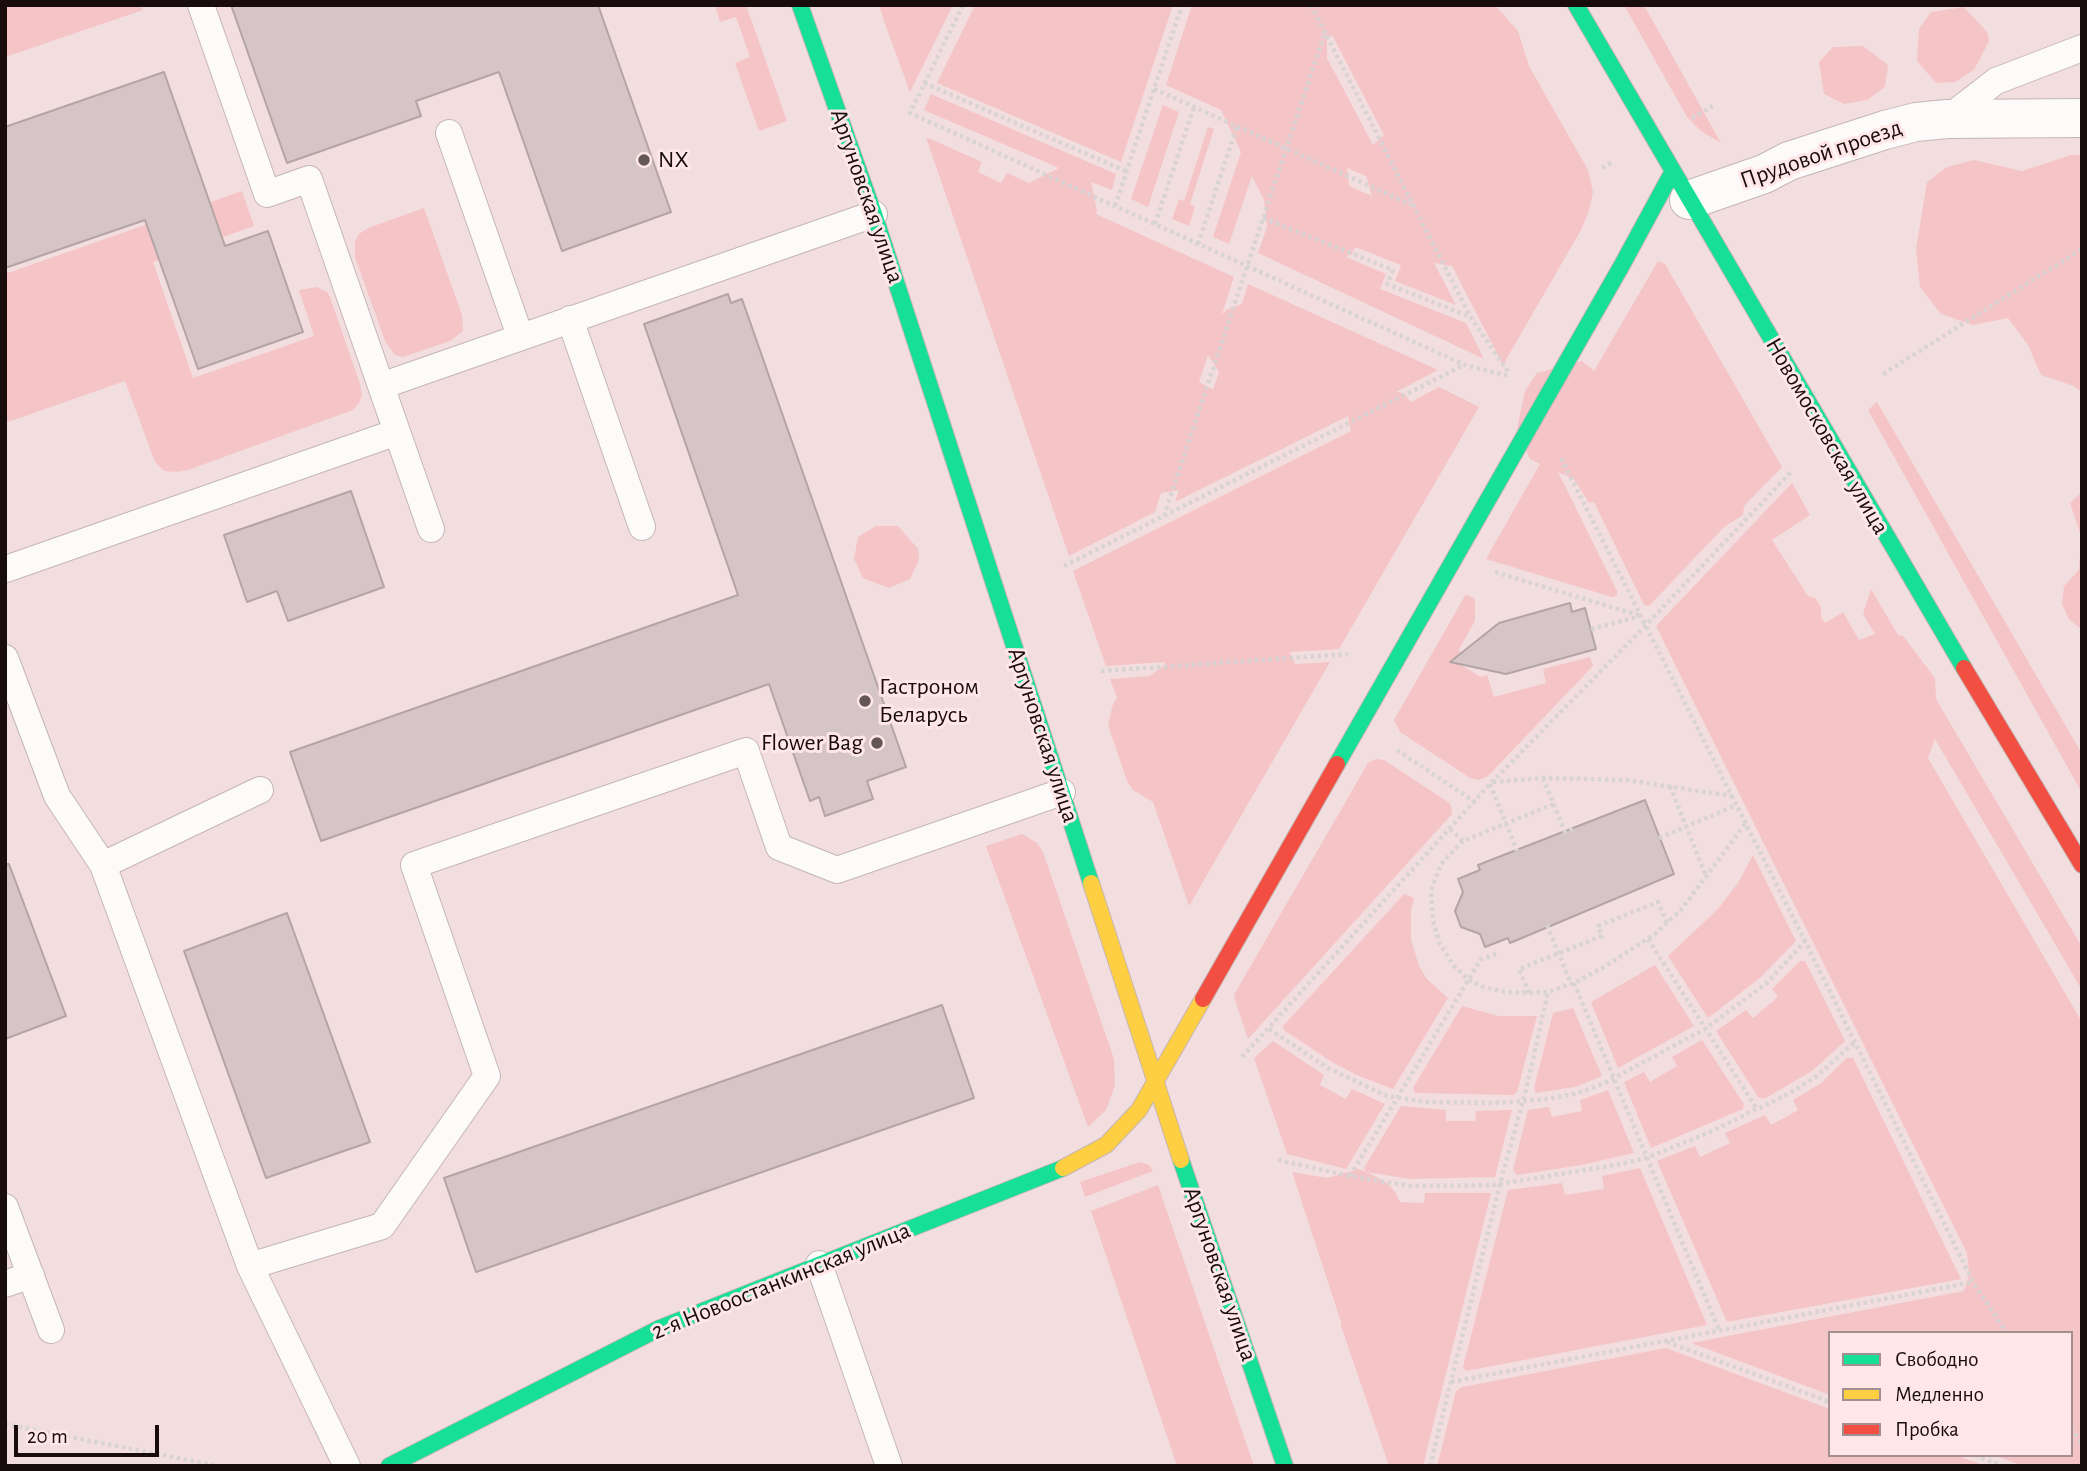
<!DOCTYPE html>
<html>
<head>
<meta charset="utf-8">
<style>
  body { margin:0 }
  #map { position:relative; width:2087px; height:1471px; overflow:hidden; background:#f3dedf; font-family:"Alegreya Sans",sans-serif }
  canvas { display:block }
  .frame { position:absolute; inset:0; border:7px solid #180c0d; pointer-events:none }
  .legend { position:absolute; left:1828px; top:1331px; width:245px; height:126px; box-sizing:border-box; background:#ffe6e7; border:2px solid #a38f90; margin:0; padding:9px 12px; list-style:none; font-size:21px; color:#180c0d }
  .legend li { display:flex; align-items:center; gap:14px; height:35px }
  .legend b { width:35px; border:2px solid #a38f90 }
  .scale { position:absolute; left:14px; top:1425px; width:145px; height:32px; box-sizing:border-box; border:4px solid #180c0d; border-top:0; padding-left:9px; font-size:21px; line-height:24px; white-space:nowrap; color:#180c0d; -webkit-text-stroke:5px #ffe6e7; paint-order:stroke }
</style>
</head>
<body>
<div id="map">
<canvas width="2087" height="1471"></canvas>
<div class="frame"></div>
<ul class="legend">
<li><b style="height:9px;background:#16e098"></b>Свободно</li>
<li><b style="height:9px;background:#ffcf43"></b>Медленно</li>
<li><b style="height:9px;background:#f24e42"></b>Пробка</li>
</ul>
<div class="scale">20 m</div>
</div>
<script>
const g = document.querySelector('canvas').getContext('2d');
g.lineJoin = 'round';
function fill(path, color) { g.fillStyle = color; g.fill(path, 'evenodd'); }
const poly = rows => new Path2D(rows.map(r => 'M' + r).join(''));
function strokePath(path, color, width, dash) { g.strokeStyle = color; g.lineWidth = width; g.lineCap = dash ? 'butt' : 'round'; g.setLineDash(dash || []); g.stroke(path); }
function drawText(font, color, halo, rows, align = 'center') {
  g.font = font + ' "Alegreya Sans",sans-serif'; g.lineWidth = 6; g.setLineDash([]); g.textBaseline = 'middle'; g.strokeStyle = halo; g.fillStyle = color; for (const [text, x, y, turn = 0] of rows) {
    g.save(); g.translate(x, y); g.rotate((+turn || 0) * Math.PI / 180); g.textAlign = isNaN(turn) ? turn : align; if (halo) g.strokeText(text, 0, 0); g.fillText(text, 0, 0); g.restore();
  }
}
const green = poly([
  [5,5,141,5,143,10,5,57],
  [715,5,746,5,787,121,759,131,735,63,750,57,736,17,720,22],
  [879,5,953,5,910,92,885,24],
  [975,5,1173,5,1121,162,937,83],
  [1192,5,1495,5,1518,31,1529,66,1588,170,1593,192,1589,211,1581,230,1503,365,1452,266,1434,263,1456,305,1395,281,1401,265,1355,247,1352,254,1346,257,1386,274,1380,289,1466,323,1484,359,1258,253,1267,227,1264,200,1252,176,1229,244,1213,237,1241,152,1221,110,1166,85],
  [1332,35,1384,135,1373,145,1327,58,1327,38],
  [1347,168,1366,176,1372,196,1349,186],
  [1624,5,1644,5,1721,143,1701,131,1687,117],
  [1964,7,1987,32,1989,41,1974,70,1955,82,1936,83,1917,61,1919,29,1931,12],
  [1863,46,1888,65,1885,87,1867,100,1844,104,1824,94,1819,62,1833,47],
  [931,94,1116,174,1112,190,1091,182,1097,210,1096,214,1234,277,1222,314,1228,309,1242,304,1248,284,1438,370,1396,392,1404,393,1411,402,1439,387,1479,407,1339,649,1290,652,1295,664,1330,662,1189,906,1153,802,1133,790,1127,781,1108,725,1113,704,1117,698,1110,679,1149,676,1164,666,1165,662,1106,666,1073,571,1351,431,1348,416,1175,502,1179,490,1161,493,1155,512,1069,556,926,137,982,162,978,172,1001,183,1007,173,1029,183,1059,168,924,110],
  [1208,355,1219,372,1213,389,1199,382],
  [1163,105,1179,112,1148,207,1131,199],
  [1208,127,1214,129,1190,204,1195,207,1189,226,1172,219,1179,199,1184,201],
  [2071,155,2082,155,2082,392,2074,386,2041,375,2028,345,2008,318,1973,325,1941,314,1920,287,1916,249,1927,182,1947,167,1974,160,2022,171],
  [242,191,254,226,153,262,193,378,314,336,299,290,317,287,327,292,330,297,360,384,362,395,359,403,353,410,188,470,176,472,164,471,155,462,125,381,5,423,5,274],
  [424,208,462,315,463,331,450,341,403,357,395,355,385,341,355,257,355,241,359,234,368,228],
  [1658,261,1665,264,1782,467,1744,506,1743,515,1724,527,1649,606,1644,605,1594,502,1589,503,1574,479,1558,472,1617,591,1617,596,1612,597,1486,559,1540,464,1530,459,1517,429,1525,391,1537,373,1582,361,1594,371],
  [1877,402,2082,754,2082,793,1868,410],
  [1792,483,1810,515,1772,540,1808,596,1815,598,1821,607,1821,617,1825,623,1843,612,1859,640,1875,634,1863,614,1871,589,1898,635,1903,636,1935,678,1936,699,2082,947,2082,990,1935,739,1928,758,2082,1022,2082,1466,2022,1466,1994,1455,2071,1455,2071,1333,1830,1333,1830,1395,1691,1343,1964,1291,1969,1275,1967,1253,1656,626],
  [2082,492,2082,630,2069,619,2062,604,2064,586,2079,570,2081,536,2070,503],
  [876,526,898,526,918,549,919,560,910,579,889,588,863,578,854,559,858,537],
  [1466,594,1475,599,1475,621,1459,649,1463,666,1481,677,1487,675,1494,697,1546,683,1543,669,1590,657,1593,666,1488,776,1479,780,1470,778,1400,732,1394,720],
  [1376,759,1384,760,1448,802,1451,805,1452,814,1248,1039,1234,997,1235,993,1368,763],
  [1022,834,1037,843,1043,852,1114,1059,1115,1085,1106,1110,1088,1127,986,846],
  [1753,855,1796,941,1761,977,1708,1018,1668,956,1717,910,1738,883],
  [1404,894,1414,898,1411,911,1411,939,1419,966,1427,979,1448,998,1393,1089,1359,1076,1332,1062,1284,1030,1283,1026],
  [1800,961,1805,961,1845,1041,1812,1071,1764,1099,1758,1097,1716,1031,1746,1010,1753,1018,1778,997,1772,989],
  [1655,965,1694,1026,1618,1068,1591,1002],
  [1462,1006,1498,1016,1537,1016,1517,1092,1513,1095,1415,1093,1413,1088],
  [1573,1008,1602,1076,1575,1087,1536,1093,1534,1088,1553,1013],
  [1702,1040,1744,1104,1743,1109,1651,1148,1624,1082,1644,1072,1650,1082,1677,1066,1672,1057],
  [1273,1041,1324,1075,1320,1085,1346,1099,1352,1089,1385,1104,1346,1169,1287,1154,1254,1058],
  [1847,1058,1853,1058,1961,1279,1727,1322,1657,1161,1695,1146,1700,1157,1730,1143,1725,1133,1765,1115,1771,1125,1798,1110,1793,1100,1821,1083],
  [1608,1090,1634,1153,1581,1165,1517,1175,1513,1170,1528,1110,1549,1107,1552,1117,1582,1111,1580,1100],
  [1401,1106,1446,1110,1446,1121,1475,1121,1476,1111,1512,1110,1495,1177,1410,1179,1367,1172,1387,1183,1395,1192,1400,1202,1424,1203,1425,1193,1491,1193,1423,1466,1389,1466,1341,1326,1341,1322,1292,1172,1327,1178,1359,1169,1366,1172,1364,1168],
  [1140,1162,1149,1165,1153,1171,1085,1197,1080,1182],
  [1640,1168,1707,1325,1466,1371,1463,1367,1508,1190,1562,1183,1565,1195,1604,1189,1602,1176],
  [1158,1185,1254,1466,1177,1466,1091,1211],
  [1666,1348,1830,1409,1830,1455,1956,1455,1985,1466,1437,1466,1456,1391,1462,1387]
]);
const building = poly([
  [231,5,598,5,671,212,562,251,499,72,416,101,421,116,287,163,231,5],
  [164,72,225,246,268,231,303,332,198,369,145,220,5,268,5,127,164,72],
  [728,294,731,303,742,299,906,767,867,781,873,799,825,816,819,797,810,801,769,684,321,841,290,752,738,595,644,324,728,294],
  [351,491,384,587,288,621,277,591,247,602,224,535,351,491],
  [1570,603,1572,612,1585,608,1596,649,1506,674,1450,662,1499,623,1570,603],
  [1645,800,1674,874,1510,943,1508,938,1485,947,1480,934,1461,927,1455,911,1463,892,1458,879,1480,870,1478,865,1645,800],
  [5,864,9,864,66,1016,5,1039,5,864],
  [287,913,370,1142,266,1178,184,951,287,913],
  [942,1005,974,1098,476,1272,444,1178,942,1005]
]);
const path = poly([
  [963,5,910,113,1465,365,1508,376],
  [1311,5,1471,318,1509,373],
  [924,83,1126,171],
  [1154,89,1412,205],
  [1692,118,1713,106],
  [1602,168,1614,161],
  [1115,206,1182,5],
  [1263,218,1393,270,1387,284,1471,317],
  [1155,224,1194,107],
  [1198,244,1237,126],
  [1883,374,2082,249],
  [1561,458,1805,941,1973,1282,2007,1333],
  [1164,516,1325,32],
  [1064,566,1464,365],
  [1495,572,1641,616],
  [1591,629,1641,616],
  [1101,671,1348,654],
  [1397,750,1475,802],
  [1543,778,1565,832,1575,828],
  [1493,782,1543,778,1626,780,1732,796],
  [1490,784,1517,851],
  [1670,786,1706,876],
  [1450,829,1463,841,1554,804],
  [1659,838,1737,805],
  [1463,841,1441,864,1431,890,1433,921,1440,944,1454,966,1469,980,1483,987,1505,992,1529,993,1548,992,1574,983,1604,967,1655,934,1681,910,1745,824],
  [1547,925,1571,984],
  [1648,939,1757,1109],
  [1574,983,1719,1330],
  [1529,993,1519,969,1602,936,1598,926,1658,902,1667,923],
  [1269,1029,1328,1068,1387,1096,1426,1102,1495,1103,1548,1099,1578,1093,1605,1083,1705,1029,1767,983,1805,941],
  [1242,1057,1490,784,1646,625,1792,471],
  [1278,1160,1350,1176,1410,1186,1493,1185,1621,1164,1646,1158,1708,1133,1790,1093,1817,1076,1855,1042],
  [1350,1176,1481,959,1499,953],
  [1667,1342,1830,1402],
  [1451,1382,1973,1282],
  [5,1424,218,1466],
  [2071,1428,2082,1444],
  [1975,1455,2003,1466],
  [1430,1466,1500,1184,1526,1090,1548,992]
]);
const lane = poly([
  [201,5,267,194,309,179,381,386,874,214],
  [1947,119,1996,81,2082,48],
  [449,133,520,336],
  [570,319,642,527],
  [381,386,431,529],
  [6,569,397,432],
  [5,658,57,796,103,865,250,1266,347,1466],
  [103,865,260,790],
  [5,1207,51,1330],
  [819,1264,889,1466],
  [250,1266,382,1226,487,1076,414,865,746,751,779,847,837,870,1062,792],
  [5,1284,31,1275]
]);
const street = poly([
  [1689,200,1764,174,1789,161,1885,130,1916,122,1947,119,2082,118]
]);
const fast = poly([
  [800,5,874,214,1091,883],
  [1576,5,1964,668],
  [1337,764,1622,265,1673,171],
  [1181,1160,1285,1466],
  [389,1466,660,1328,1063,1168]
]);
const slow = poly([
  [1091,883,1181,1160],
  [1063,1168,1106,1145,1139,1110,1203,999]
]);
const jam = poly([
  [1964,668,2082,865],
  [1203,999,1337,764]
]);
const markers = [
  [644,160,7,"#655656"],
  [865,701,7,"#655656"],
  [877,743,7,"#655656"]
];
const streetNames = [
  ["Прудовой проезд",1821,154,-19],
  ["Аргуновская улица",867,196,71],
  ["Новомосковская улица",1827,436,60],
  ["Аргуновская улица",1043,735,72],
  ["Аргуновская улица",1220,1274,71],
  ["2-я Новоостанкинская улица",781,1281,-22]
];
const poiNames = [
  ["NX",658,160],
  ["Гастроном",879,687],
  ["Беларусь",879,715],
  ["Flower Bag",863,743,"right"]
];
fill(green, '#f5c4c7');
fill(building, '#d6c5c6');
strokePath(building, '#b4a4a5', 2);
strokePath(lane, '#c5b5b5', 28);
strokePath(street, '#c5b5b5', 40);
strokePath(fast, '#c5b5b5', 18);
strokePath(slow, '#c5b5b5', 18);
strokePath(jam, '#c5b5b5', 18);
strokePath(path, '#dad3d3', 4.5, [3.5, 3.5]);
strokePath(lane, '#fdfafa', 26);
strokePath(street, '#fdfafa', 38);
strokePath(fast, '#16e098', 16);
strokePath(slow, '#ffcf43', 16);
strokePath(jam, '#f24e42', 16);
for (const [x, y, r, color] of markers) { const dot = new Path2D(); dot.arc(x, y, r, 0, 2 * Math.PI); g.fillStyle = color; g.fill(dot); strokePath(dot, '#ffe6e7', 2.5); }
drawText('24px', '#180c0d', '#ffe6e7', streetNames);
drawText('24px', '#180c0d', '#ffe6e7', poiNames, 'left');
</script>
</body>
</html>
